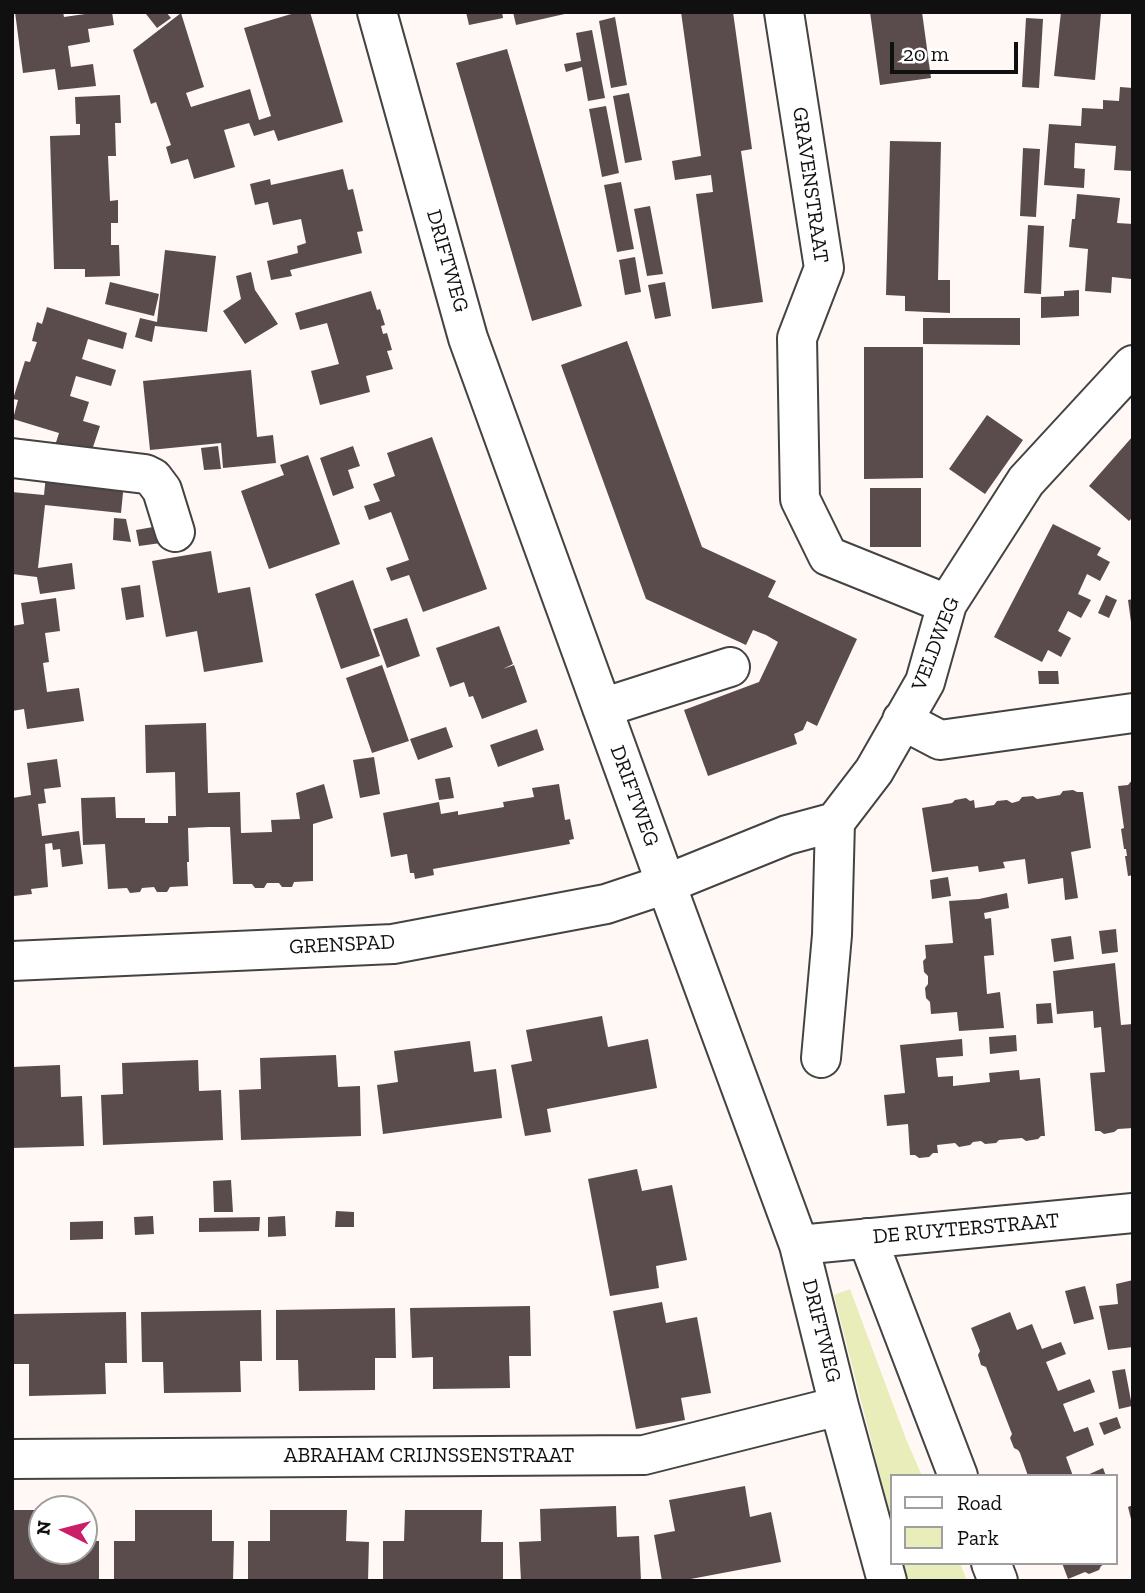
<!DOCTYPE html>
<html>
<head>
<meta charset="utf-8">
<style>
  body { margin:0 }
  #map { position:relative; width:1145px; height:1593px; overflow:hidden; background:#fff8f4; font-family:"Zilla Slab",serif }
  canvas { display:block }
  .frame { position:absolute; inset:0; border:14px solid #101010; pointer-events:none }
  .legend { position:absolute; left:890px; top:1474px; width:228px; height:91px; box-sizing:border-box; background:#fff; border:2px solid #9f9f9f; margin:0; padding:9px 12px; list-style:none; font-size:21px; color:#101010 }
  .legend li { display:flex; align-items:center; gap:14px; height:35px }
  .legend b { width:35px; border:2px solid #9f9f9f }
  .north { position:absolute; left:28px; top:1495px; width:70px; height:70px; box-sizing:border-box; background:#fff; border:2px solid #9f9f9f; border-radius:50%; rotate:276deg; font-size:19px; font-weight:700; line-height:28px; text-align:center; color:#101010 }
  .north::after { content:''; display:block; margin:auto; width:24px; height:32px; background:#ca1e69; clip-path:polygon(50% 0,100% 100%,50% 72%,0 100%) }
  .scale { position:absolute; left:890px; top:42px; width:128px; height:32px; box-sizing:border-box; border:4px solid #101010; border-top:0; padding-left:9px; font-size:21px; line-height:24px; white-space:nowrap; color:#101010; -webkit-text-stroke:5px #fff; paint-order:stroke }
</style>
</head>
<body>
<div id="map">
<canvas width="1145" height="1593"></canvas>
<div class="frame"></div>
<ul class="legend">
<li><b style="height:9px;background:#fff"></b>Road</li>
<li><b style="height:19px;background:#e8edba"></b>Park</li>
</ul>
<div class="north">N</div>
<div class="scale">20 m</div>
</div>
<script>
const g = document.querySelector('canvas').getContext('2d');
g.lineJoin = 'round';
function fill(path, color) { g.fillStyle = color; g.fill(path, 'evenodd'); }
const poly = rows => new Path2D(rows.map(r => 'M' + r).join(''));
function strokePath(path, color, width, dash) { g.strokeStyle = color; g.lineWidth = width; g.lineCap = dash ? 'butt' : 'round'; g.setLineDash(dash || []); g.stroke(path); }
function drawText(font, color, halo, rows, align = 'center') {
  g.font = font + ' "Zilla Slab",serif'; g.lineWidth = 7; g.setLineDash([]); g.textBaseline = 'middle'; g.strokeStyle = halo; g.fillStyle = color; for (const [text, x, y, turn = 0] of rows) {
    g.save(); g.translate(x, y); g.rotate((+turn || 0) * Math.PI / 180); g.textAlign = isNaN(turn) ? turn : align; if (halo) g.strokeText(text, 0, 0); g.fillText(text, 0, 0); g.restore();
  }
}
const green = poly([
  [850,1289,906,1439,922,1476,891,1476,891,1518,834,1295],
  [903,1563,960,1563,967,1581,907,1581]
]);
const building = poly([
  [15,12,63,12,64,17,85,14,85,12,112,12,114,25,88,29,90,42,68,46,71,67,93,64,96,86,58,90,55,69,23,73],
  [148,12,166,12,171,18,157,28,146,14],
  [298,12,310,12,343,122,278,141,274,130,254,136,249,123,224,130,235,167,194,179,188,159,171,164,166,147,171,145,156,102,151,104,133,50,181,13,204,87,186,93,191,107,250,89,259,120,271,116,244,28],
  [466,12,502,12,503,18,469,25],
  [513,12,569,12,569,13,516,25],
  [681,12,733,12,752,149,741,151,763,302,712,309,696,194,713,192,711,175,675,180,672,161,701,156],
  [870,12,922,12,931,78,880,85],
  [1061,12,1101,13,1095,80,1054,76],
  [615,17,627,85,611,88,599,21],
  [1026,18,1043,19,1039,88,1022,87],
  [592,30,605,98,588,101,582,67,566,72,564,64,581,61,576,33],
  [507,49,582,306,532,321,456,63],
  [1120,87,1133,88,1133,171,1114,170,1116,146,1075,143,1074,168,1085,169,1084,188,1044,185,1049,124,1081,126,1082,108,1103,109,1103,100,1119,101],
  [629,93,642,160,625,163,613,96],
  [120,95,121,123,115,123,116,156,108,156,110,201,118,200,118,223,111,223,111,245,119,245,120,276,85,277,85,269,54,269,50,136,80,135,80,124,76,124,75,97],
  [606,106,619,173,602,177,589,109],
  [890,141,941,142,938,280,950,280,950,313,905,311,905,296,886,295],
  [1023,148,1040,149,1036,217,1020,216],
  [343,169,348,190,353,189,363,231,357,232,362,253,290,270,292,276,271,280,267,261,298,253,297,246,306,243,301,219,273,225,268,202,255,205,250,184,270,179,271,185],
  [621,182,634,249,617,252,604,185],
  [1077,194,1120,198,1117,223,1133,224,1131,279,1112,277,1111,293,1085,291,1088,249,1069,247,1072,219,1075,219],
  [650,206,663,274,647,276,634,209],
  [1028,225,1044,226,1041,294,1024,293],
  [165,250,216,256,207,332,155,326,152,342,135,337,140,318,157,322],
  [635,257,641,292,625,295,619,260],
  [251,272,255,290,278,324,245,344,223,311,241,299,236,276],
  [110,282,159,294,154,316,105,304],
  [665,282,671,316,655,319,648,285],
  [1079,290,1079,316,1041,318,1041,297,1064,296,1064,291],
  [371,291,377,310,380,309,385,325,381,326,383,334,387,333,392,350,387,351,393,369,366,376,370,392,320,405,311,371,339,364,327,323,300,330,295,313],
  [47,307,127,333,123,349,88,339,82,359,116,370,111,386,76,376,70,396,89,402,83,421,100,426,89,459,52,455,59,433,13,419,18,400,13,399,25,361,30,362,37,342,32,341,37,322,42,324],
  [923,318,1020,318,1020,345,923,344],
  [627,341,702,547,776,581,768,597,857,639,817,726,807,721,803,730,794,734,797,744,708,776,684,710,759,682,778,642,766,635,753,630,746,645,646,599,561,365],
  [864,347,923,347,923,478,864,479],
  [251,370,257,437,273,435,276,463,223,468,221,443,150,450,143,381],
  [987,415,1023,440,985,494,949,469],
  [1133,436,1133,517,1129,521,1089,486],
  [432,437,487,589,423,612,409,575,391,581,386,568,409,560,391,512,369,520,364,506,380,501,373,484,395,476,387,453],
  [218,446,221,469,204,470,201,448],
  [353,446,360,466,348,470,354,488,333,496,320,458],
  [308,455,340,544,269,569,241,491,284,475,280,465],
  [46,475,124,483,121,513,45,505,38,568,72,563,75,589,40,594,37,577,12,574,12,492,44,495],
  [870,488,921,488,921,547,870,547],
  [114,518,126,519,131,542,113,540],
  [1053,524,1101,548,1097,555,1110,562,1100,581,1087,574,1078,594,1091,600,1081,618,1068,611,1058,631,1071,638,1061,657,1048,650,1042,662,994,637],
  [159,526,161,543,139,546,136,530],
  [211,551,218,593,250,587,263,662,204,672,197,631,166,637,152,561],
  [353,580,380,656,341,669,315,594],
  [140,585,144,617,126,620,121,588],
  [1106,595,1117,600,1109,618,1098,613],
  [56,598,60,631,45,633,49,662,43,663,47,692,79,688,84,721,27,729,24,709,12,711,12,626,24,624,21,603],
  [1133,599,1133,622,1131,622,1128,600],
  [407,618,420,656,387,668,373,629],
  [499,626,513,664,503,669,514,665,527,702,482,719,473,696,469,697,464,682,450,687,436,648],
  [382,665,409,741,372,753,346,678],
  [1038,671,1058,671,1059,684,1039,684],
  [206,723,208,793,240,792,241,833,272,832,271,820,300,819,296,793,324,784,333,818,313,824,313,881,294,882,292,887,282,887,279,883,267,883,264,888,255,888,252,884,233,884,230,827,209,827,188,828,189,862,187,862,188,886,170,887,167,892,157,892,154,887,142,888,140,892,130,893,127,888,108,889,105,844,83,845,81,798,115,797,116,818,145,818,145,823,168,823,168,816,176,816,175,772,146,773,145,725],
  [446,727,453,747,418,760,410,739],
  [537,729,544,750,498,767,490,745],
  [374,757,380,794,360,798,353,760],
  [57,759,61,787,44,789,46,803,38,804,42,836,79,831,83,864,62,867,60,849,53,850,52,843,45,844,48,887,31,889,32,894,14,896,12,891,12,798,31,795,27,763],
  [450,777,454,798,439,800,435,779],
  [1133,779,1133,875,1128,876,1125,856,1127,856,1126,849,1124,849,1121,829,1124,828,1118,786,1128,785],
  [559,784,565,820,570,819,574,839,569,840,570,844,433,869,434,875,415,879,414,873,410,873,407,854,391,857,383,813,439,802,441,814,458,811,458,815,504,807,503,802,534,797,532,788],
  [1073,790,1077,792,1083,792,1091,848,1071,852,1078,898,1065,900,1063,878,1028,884,1025,859,1003,862,1005,868,979,872,978,866,932,872,922,808,952,803,955,800,966,798,970,801,974,800,975,808,994,805,997,801,1007,800,1012,803,1019,801,1022,797,1033,796,1037,799,1060,795,1063,791],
  [948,877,951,896,932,899,930,880],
  [1007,893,1009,908,984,913,985,919,991,918,994,955,984,956,987,994,1000,992,1004,1028,959,1031,957,1012,931,1014,930,1002,926,998,925,988,928,984,928,976,924,972,923,961,926,958,925,945,953,943,949,901,979,899],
  [1116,929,1118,952,1102,954,1099,931],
  [1071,936,1074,959,1054,962,1051,939],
  [1115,963,1121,1025,1133,1024,1133,1128,1118,1129,1114,1132,1104,1134,1100,1131,1095,1131,1090,1073,1105,1072,1101,1027,1094,1028,1093,1011,1057,1014,1053,971],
  [1051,1003,1053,1023,1037,1024,1036,1004],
  [602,1016,608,1047,648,1039,657,1088,547,1109,551,1132,525,1136,511,1065,532,1061,526,1030],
  [1016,1035,1017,1051,990,1054,989,1037],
  [962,1039,963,1056,936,1058,938,1077,953,1076,953,1086,990,1082,989,1073,1019,1070,1020,1080,1040,1078,1045,1136,1041,1136,1038,1139,1026,1141,1022,1138,1010,1139,999,1140,996,1143,985,1144,981,1141,973,1142,970,1145,959,1147,955,1143,937,1145,938,1153,933,1153,929,1157,919,1158,915,1155,910,1155,908,1124,887,1126,884,1095,905,1093,900,1045],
  [470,1041,474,1072,496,1069,502,1118,383,1134,377,1085,398,1082,394,1051],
  [336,1055,338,1087,360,1086,361,1136,241,1140,239,1090,261,1089,260,1058],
  [198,1060,199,1091,221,1090,223,1140,103,1145,101,1095,123,1094,122,1063],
  [60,1065,61,1097,82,1096,84,1146,12,1148,12,1067],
  [637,1169,642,1191,672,1185,687,1260,656,1266,659,1288,610,1296,588,1179],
  [231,1180,233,1212,214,1212,213,1181],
  [336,1211,354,1212,354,1227,335,1227],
  [153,1216,154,1234,135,1235,134,1217],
  [285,1216,286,1236,268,1237,268,1217],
  [260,1217,259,1231,199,1232,199,1218],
  [103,1221,103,1239,70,1240,70,1222],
  [1133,1280,1133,1347,1108,1350,1099,1306,1118,1304,1116,1284],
  [1085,1286,1094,1319,1074,1324,1065,1291],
  [662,1302,666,1323,697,1317,711,1393,681,1398,685,1420,636,1429,613,1311],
  [530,1306,531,1356,509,1356,510,1388,433,1389,433,1357,412,1358,410,1308],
  [395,1308,396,1358,375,1358,375,1390,299,1391,298,1360,276,1360,276,1310],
  [261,1310,262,1361,240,1361,241,1392,164,1393,163,1362,142,1362,141,1312],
  [126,1312,127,1363,105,1363,106,1394,29,1396,29,1364,12,1364,12,1314],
  [1010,1312,1017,1330,1032,1324,1042,1349,1061,1342,1066,1354,1046,1362,1058,1391,1090,1379,1095,1392,1063,1404,1074,1432,1088,1427,1094,1445,1066,1457,1073,1476,1028,1476,1020,1453,1018,1450,1014,1448,1010,1438,1012,1434,986,1367,981,1365,978,1355,980,1351,971,1328],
  [1125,1369,1132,1406,1119,1409,1112,1371],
  [1117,1417,1121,1428,1104,1435,1099,1423],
  [1103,1468,1106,1476,1085,1476],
  [745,1486,750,1517,771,1512,781,1562,680,1581,662,1581,654,1535,675,1531,669,1500],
  [1133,1505,1133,1523,1132,1523,1128,1507],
  [616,1506,617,1537,639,1536,641,1581,521,1581,519,1542,541,1541,540,1509],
  [12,1510,42,1510,42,1551,84,1551,84,1541,99,1541,99,1581,12,1581],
  [135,1510,212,1510,212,1541,234,1541,233,1581,114,1581,114,1541,135,1541],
  [270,1510,347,1510,346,1541,369,1542,368,1581,248,1581,248,1541,270,1541],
  [405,1510,482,1510,481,1542,503,1542,503,1581,383,1581,383,1541,404,1541],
  [1062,1563,1107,1563,1101,1566,1099,1570,1089,1574,1085,1572,1068,1579]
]);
const minor = poly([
  [377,12,468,338,666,884,799,1245,839,1406,887,1581],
  [784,12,824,268,797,338,800,499,828,556,947,604],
  [12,458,145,474,153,478,162,490,175,532],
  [602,708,730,667],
  [902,720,940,740,1133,713],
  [12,961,393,944,606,904,666,884,787,835,835,822,874,771,925,682,947,604,1026,481,1133,365],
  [821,1058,832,935,835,822],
  [867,1238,958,1476],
  [799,1245,1133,1213],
  [12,1459,644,1455,839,1406],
  [991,1563,998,1581]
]);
const streetNames = [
  ["GRAVENSTRAAT",810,185,82],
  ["DRIFTWEG",447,261,74],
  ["VELDWEG",936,644,-69],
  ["DRIFTWEG",634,796,70],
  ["GRENSPAD",342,945,-3],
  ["DE RUYTERSTRAAT",966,1229,-5],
  ["DRIFTWEG",821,1331,76],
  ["ABRAHAM CRIJNSSENSTRAAT",429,1456]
];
fill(green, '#e8edba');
fill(building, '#5a4c4c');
strokePath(minor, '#434343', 42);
strokePath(minor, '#fff', 38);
drawText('21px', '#101010', '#fff', streetNames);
</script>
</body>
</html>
